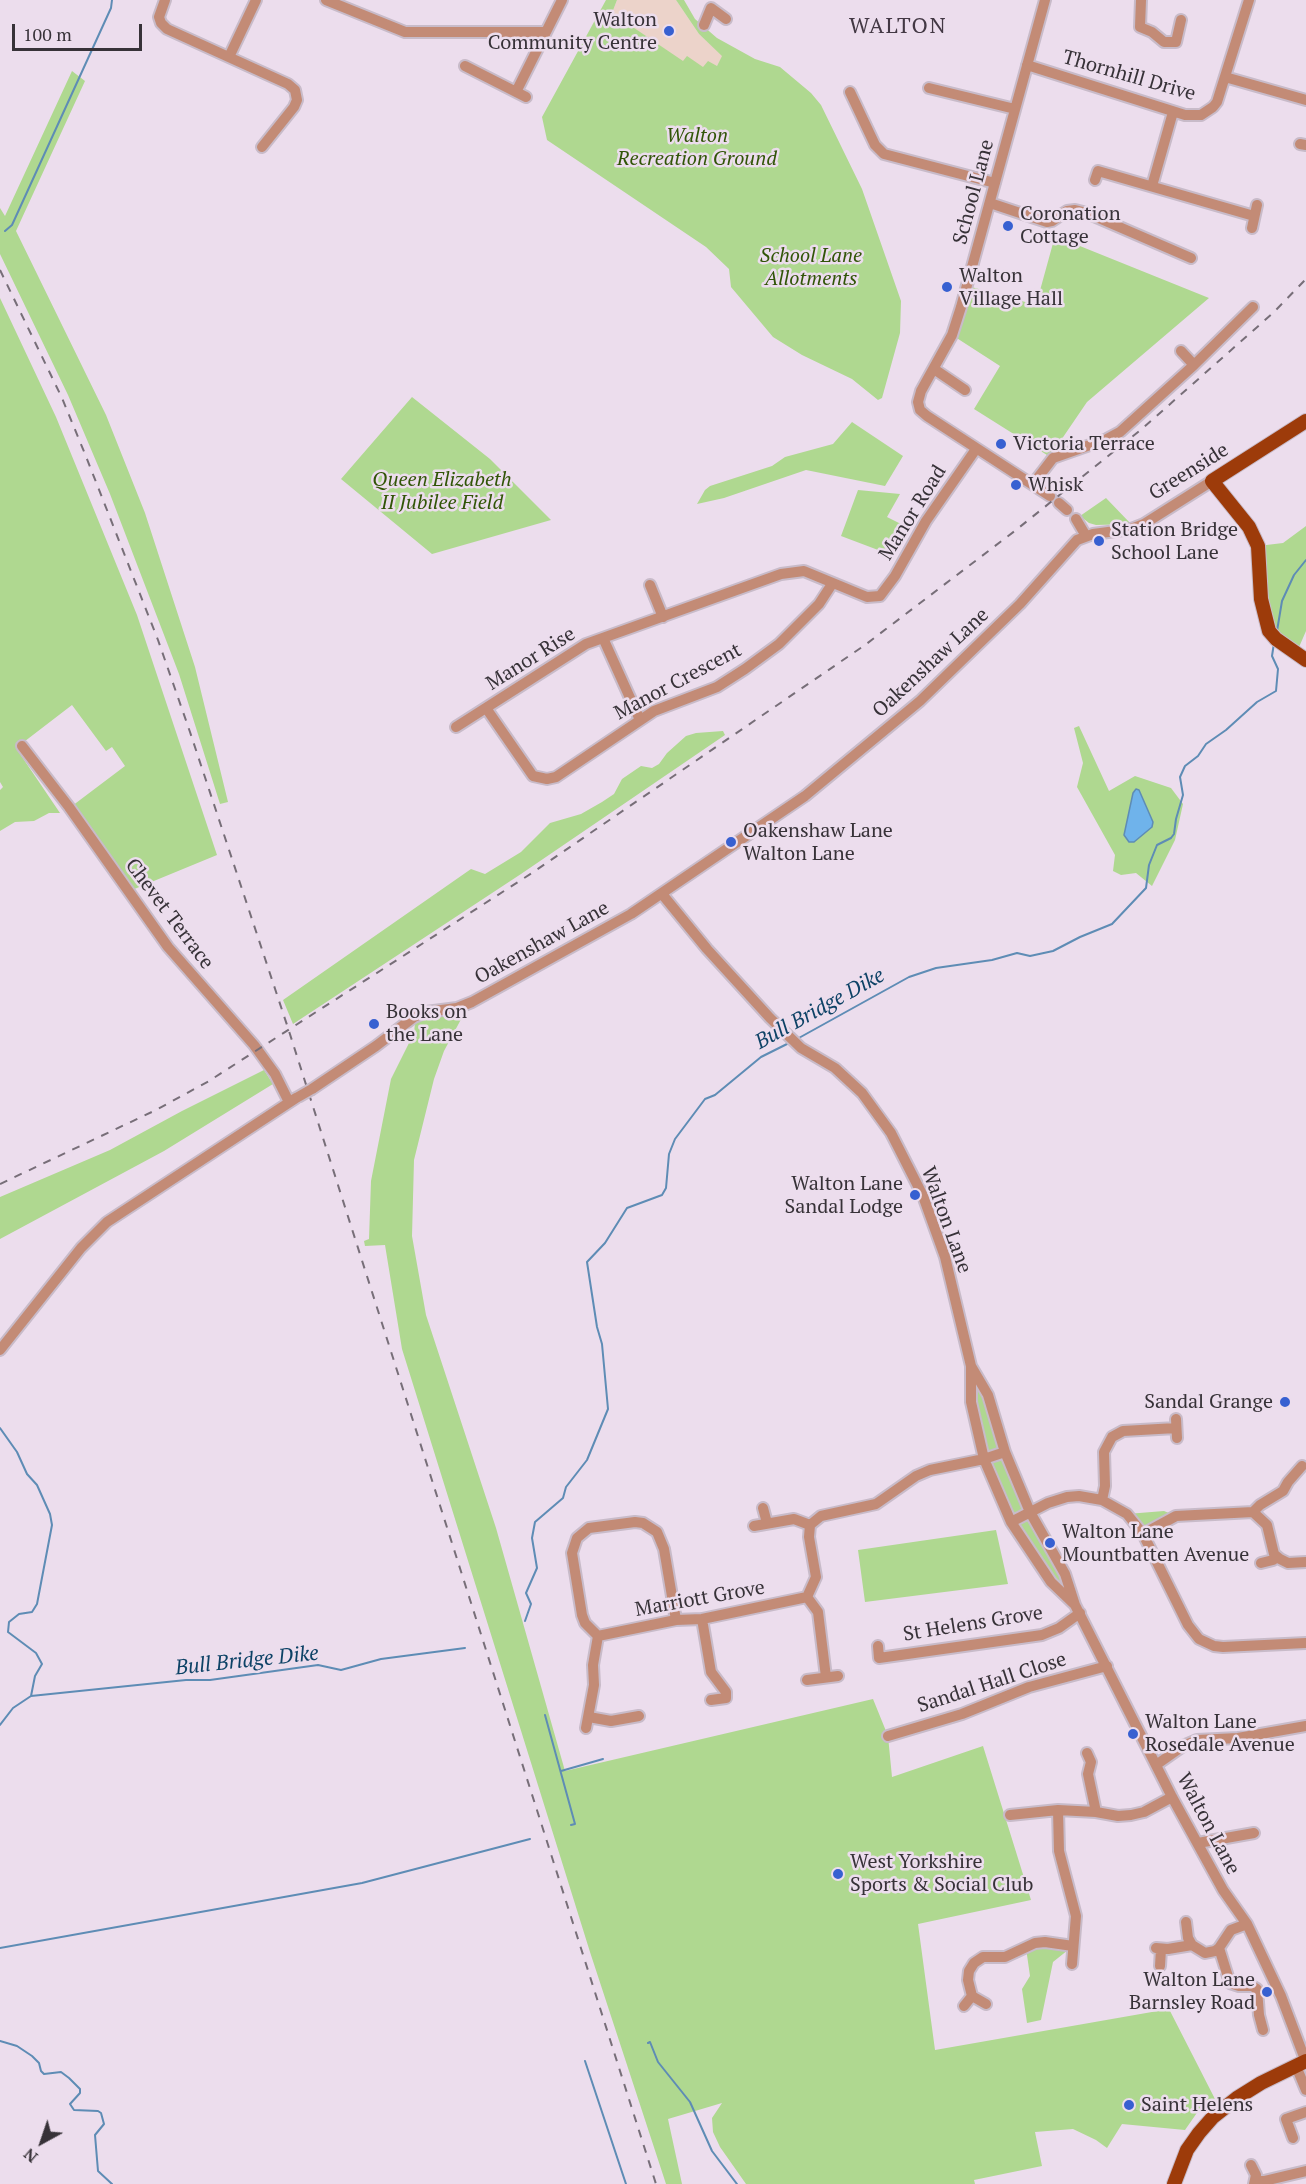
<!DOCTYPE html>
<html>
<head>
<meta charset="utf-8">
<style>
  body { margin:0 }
  #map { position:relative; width:1306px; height:2184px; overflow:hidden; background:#ecdded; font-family:"PT Serif",serif }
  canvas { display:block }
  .north { position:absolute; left:12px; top:2112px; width:60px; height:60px; -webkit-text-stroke:4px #ecdded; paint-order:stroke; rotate:220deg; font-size:16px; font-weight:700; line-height:24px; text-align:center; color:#373238 }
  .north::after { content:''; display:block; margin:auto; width:21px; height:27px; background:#373238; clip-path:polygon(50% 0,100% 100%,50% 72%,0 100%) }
  .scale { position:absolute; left:12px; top:24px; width:130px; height:27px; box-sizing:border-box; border:3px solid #373238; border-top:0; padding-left:8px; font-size:18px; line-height:21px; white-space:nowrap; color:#373238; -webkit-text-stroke:4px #ecdded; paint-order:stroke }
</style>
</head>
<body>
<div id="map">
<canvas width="1306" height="2184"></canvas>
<div class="north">N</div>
<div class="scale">100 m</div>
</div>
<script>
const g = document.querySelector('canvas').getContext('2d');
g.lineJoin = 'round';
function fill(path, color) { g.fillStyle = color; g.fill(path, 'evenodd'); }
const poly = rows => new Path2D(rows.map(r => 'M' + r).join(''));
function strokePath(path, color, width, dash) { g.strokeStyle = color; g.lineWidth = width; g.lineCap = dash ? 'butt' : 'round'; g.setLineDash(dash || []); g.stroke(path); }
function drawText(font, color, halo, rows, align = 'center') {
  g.font = font + ' "PT Serif",serif'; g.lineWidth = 5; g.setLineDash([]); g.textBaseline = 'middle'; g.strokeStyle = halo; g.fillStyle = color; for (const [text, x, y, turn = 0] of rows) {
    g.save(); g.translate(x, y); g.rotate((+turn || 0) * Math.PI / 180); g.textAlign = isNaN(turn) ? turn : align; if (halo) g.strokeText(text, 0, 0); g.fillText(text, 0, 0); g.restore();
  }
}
const commercial = poly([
  [617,0,676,0,699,34,723,56,717,66,703,68,683,62,612,13]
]);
const green = poly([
  [606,0,617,0,612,13,683,61,687,56,703,67,708,61,717,66,722,56,699,34,676,0,684,0,695,19,717,38,755,59,780,67,811,93,821,105,862,189,901,301,900,333,882,398,878,400,852,379,802,355,773,337,731,287,729,269,706,247,547,140,542,117],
  [72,71,85,81,16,231,106,415,145,513,195,667,228,802,220,804,179,674,110,494,68,395,0,254,0,208,5,216],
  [1055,236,1209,298,1087,402,1055,449,1047,455,974,409,1000,366,952,335,968,286,1036,305],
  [0,298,56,417,137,615,217,855,132,890,72,806,125,766,112,747,106,751,72,705,16,748,60,813,49,813,34,821,15,822,0,831,0,790,3,787,0,782],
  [412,397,490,459,551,520,432,554,341,479],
  [852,422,903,456,885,486,806,470,724,498,697,504,705,490,710,486,772,466,785,457,833,444],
  [858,490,900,494,887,517,909,528,894,556,841,536],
  [1106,498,1131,524,1096,525,1089,523,1080,516],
  [1306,526,1306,631,1296,654,1269,631,1258,546,1283,543],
  [1079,726,1109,791,1135,776,1171,788,1183,804,1175,840,1152,886,1136,873,1121,875,1113,871,1115,855,1077,787,1083,763,1074,728],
  [723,731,725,735,521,874,293,1024,283,1000,471,869,485,874,521,852,550,823,581,814,602,802,614,794,622,779,641,766,652,768,659,764,667,753,686,736,696,733],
  [466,1010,444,1051,434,1079,414,1160,412,1236,426,1315,496,1528,565,1771,873,1699,888,1736,892,1777,983,1746,1031,1900,918,1924,935,2050,1169,2009,1215,2099,1201,2107,1185,2130,1122,2124,1107,2148,1096,2140,1073,2129,1035,2132,1042,2166,974,2180,975,2184,746,2184,720,2147,713,2132,712,2118,722,2103,668,2119,682,2184,666,2184,590,1952,402,1349,385,1245,365,1246,364,1241,369,1239,371,1181,391,1079,414,1033,415,1023,430,1017],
  [264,1070,273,1084,164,1151,0,1239,0,1197,110,1150,182,1111],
  [971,1366,1005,1452,1075,1605,1011,1522,984,1459],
  [1164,1511,1176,1516,1143,1534,1127,1514],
  [996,1530,1008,1584,865,1602,858,1550],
  [1073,1946,1053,1962,1041,2020,1027,2023,1022,1989,1030,1976,1026,1948]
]);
const water = poly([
  [1136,789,1139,790,1153,822,1152,827,1134,842,1129,842,1124,835,1133,793,1136,789]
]);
const stream = poly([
  [5,231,12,225,111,8,112,0],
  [1277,631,1282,601,1294,575,1306,560],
  [797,1039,909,977,936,968,992,960,1017,953,1030,956,1053,951,1080,937,1112,924,1146,888,1149,865,1157,845,1171,838,1174,834,1176,819,1183,795,1180,777,1185,766,1198,756,1206,744,1226,730,1257,702,1276,691,1278,669,1272,656,1274,643],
  [0,1428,17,1452,27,1474,37,1485,50,1514,52,1525,37,1604,32,1612,19,1614,9,1622,8,1632,36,1653,42,1664,35,1676,31,1696],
  [525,1621,531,1604,526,1593,537,1568,532,1538,535,1522,563,1498,566,1487,587,1460,608,1409,602,1344,597,1327,587,1262,605,1243,627,1208,662,1195,666,1188,669,1154,675,1139,705,1099,715,1095,761,1057,789,1043],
  [545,1715,575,1824,571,1825],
  [0,1725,13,1708,31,1696,186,1680,210,1680,318,1665,341,1670,381,1659,465,1648],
  [561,1771,603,1759],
  [0,1948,362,1883,530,1839],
  [0,2041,17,2046,32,2056,39,2063,41,2071,44,2074,61,2072,69,2078,80,2089,80,2093,70,2104,74,2110,98,2111,101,2113,104,2124,95,2135,98,2171,112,2184],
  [648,2043,650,2042,658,2062,690,2102,712,2151,737,2184],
  [585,2061,626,2184]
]);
const minor = poly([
  [165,0,159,17,161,23,167,29,288,84,295,90,297,100,294,107,262,147],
  [326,0,405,32,546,32],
  [1045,0,961,307,952,335,921,391,918,402,920,410,927,416,1050,496],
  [1141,0,1140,27,1152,32,1164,42,1176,42,1181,20],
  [704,25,711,8,726,19],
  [229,57,256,0],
  [1027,65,1185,115,1201,115,1213,107,1217,102,1249,0],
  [465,66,526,97],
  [1225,77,1306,100],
  [929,88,1015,109],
  [516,92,562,0],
  [850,92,875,145,884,154,995,183],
  [1300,144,1306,145],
  [1095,180,1098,171,1254,216],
  [1152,186,1173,112],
  [990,203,1047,222,1052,221,1067,211,1075,210,1087,213,1191,258],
  [1252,228,1257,205],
  [1181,351,1194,365],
  [934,369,965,390],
  [1033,484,1053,458,1107,439,1120,432,1194,365,1253,307],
  [1059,503,1067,510],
  [1076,519,1086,536],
  [650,585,663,617],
  [603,638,640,720],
  [486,708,533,776,547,779,556,777,654,711,717,687,745,669,779,644,819,604,832,584],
  [456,727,586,644,781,574,804,571,867,597,880,596,895,576,926,521,976,449],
  [22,746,69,807,168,947,254,1045,275,1074,289,1102],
  [662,894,707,949,770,1018,801,1048,835,1068,862,1093,891,1133,923,1196,945,1257,971,1366,971,1402,984,1459,1011,1522,1051,1582,1075,1605],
  [312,1089,376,1046,414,1017,426,1012,457,1008,472,1002,631,914,805,796,920,701,1020,604,1077,540,1093,534,1131,529,1144,524,1212,481],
  [0,1350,81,1248,107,1222,296,1098],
  [971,1366,988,1395,1005,1452,1030,1512,1065,1574,1075,1605,1172,1797,1223,1890,1247,1924,1281,1996,1306,2062],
  [1176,1419,1177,1438],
  [1102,1500,1105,1486,1104,1452,1112,1437,1123,1431,1176,1428],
  [763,1508,767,1523],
  [1253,1512,1260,1505,1283,1491,1288,1482,1302,1466],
  [1011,1522,1048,1503,1067,1497,1079,1496,1102,1500,1127,1514,1143,1534,1188,1625,1199,1639,1214,1646,1223,1647,1306,1643],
  [754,1526,794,1519,810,1525],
  [1143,1534,1176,1516,1253,1512,1267,1525,1274,1554,1280,1559,1288,1563,1306,1562],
  [1261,1563,1273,1560,1277,1557],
  [807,1597,818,1612,826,1677],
  [702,1619,711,1672,726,1692,726,1698,711,1700],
  [598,1636,676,1620,702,1619,807,1597,816,1577,809,1537,810,1525,821,1516,876,1504,916,1476,930,1470,984,1459,1005,1452],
  [598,1636,585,1623,582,1615,572,1553,577,1538,589,1528,635,1522,643,1523,657,1532,664,1549,676,1620],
  [878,1646,879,1658,1042,1635,1059,1628,1080,1613],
  [807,1680,838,1676],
  [589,1717,611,1721,639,1716],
  [586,1728,594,1685,593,1665,598,1636],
  [888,1736,962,1714,1029,1687,1107,1666],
  [1087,1753,1091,1762,1088,1774,1096,1812],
  [1156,1765,1183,1746,1197,1740,1238,1738,1306,1726],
  [1058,1810,1059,1851,1076,1916,1072,1964],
  [1010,1815,1058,1810,1096,1812,1118,1816,1131,1815,1144,1812,1172,1797],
  [1198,1843,1254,1833],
  [1186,1922,1188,1938,1192,1945,1205,1953,1215,1951,1219,1948,1231,1930,1247,1924],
  [1156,1948,1168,1949,1192,1945],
  [1219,1948,1230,1983,1239,1986,1252,1986,1257,1989,1259,2015,1263,2030],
  [1160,1966,1161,1949],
  [972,1996,968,1980,969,1971,974,1963,983,1957,1005,1957,1035,1943,1045,1942,1073,1946],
  [964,2006,972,1996,986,2004],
  [1296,2066,1306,2090],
  [1293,2138,1286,2119,1306,2112],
  [1251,2165,1256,2175,1254,2184],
  [1256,2181,1264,2181,1306,2171]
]);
const major = poly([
  [1306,421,1212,481,1249,527,1258,546,1261,599,1269,631,1276,639,1306,660],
  [1174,2184,1187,2150,1199,2133,1213,2117,1237,2098,1261,2083,1306,2061]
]);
const rail = poly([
  [0,270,62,398,85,454,158,640,190,732,288,1028,656,2184],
  [0,1184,156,1110,209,1081,532,873,865,645,1016,530,1143,428,1273,313,1306,279]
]);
const minorBridge = poly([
  [298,1097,312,1089]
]);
const markers = [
  [669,31,6,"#3760d1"],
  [1008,226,6,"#3760d1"],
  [947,287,6,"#3760d1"],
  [1001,444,6,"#3760d1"],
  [1016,485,6,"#3760d1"],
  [1099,541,6,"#3760d1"],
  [731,842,6,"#3760d1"],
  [374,1024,6,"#3760d1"],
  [915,1195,6,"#3760d1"],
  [1285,1402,6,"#3760d1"],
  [1050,1543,6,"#3760d1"],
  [1133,1734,6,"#3760d1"],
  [838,1874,6,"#3760d1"],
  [1267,1992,6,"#3760d1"],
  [1129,2105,6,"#3760d1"]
];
const poiNames = [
  ["Walton",657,20,"right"],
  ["Community Centre",657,43,"right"],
  ["Coronation",1020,214],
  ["Cottage",1020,237],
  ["Walton",959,276],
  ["Village Hall",959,299],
  ["Victoria Terrace",1013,444],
  ["Whisk",1028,485],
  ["Station Bridge",1111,530],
  ["School Lane",1111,553],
  ["Oakenshaw Lane",743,831],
  ["Walton Lane",743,854],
  ["Books on",386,1012],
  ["the Lane",386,1035],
  ["Walton Lane",903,1184,"right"],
  ["Sandal Lodge",903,1207,"right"],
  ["Sandal Grange",1273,1402,"right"],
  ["Walton Lane",1062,1532],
  ["Mountbatten Avenue",1062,1555],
  ["Walton Lane",1145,1722],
  ["Rosedale Avenue",1145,1745],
  ["West Yorkshire",850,1862],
  ["Sports & Social Club",850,1885],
  ["Walton Lane",1255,1980,"right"],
  ["Barnsley Road",1255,2003,"right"],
  ["Saint Helens",1141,2105]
];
const streetNames = [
  ["Thornhill Drive",1129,76,16],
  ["School Lane",974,192,-75],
  ["Greenside",1189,472,-32],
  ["Manor Road",913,513,-58],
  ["Manor Rise",531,659,-32],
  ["Oakenshaw Lane",931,663,-43],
  ["Manor Crescent",678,682,-28],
  ["Chevet Terrace",169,914,53],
  ["Oakenshaw Lane",542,943,-29],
  ["Walton Lane",946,1220,70],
  ["Marriott Grove",700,1599,-10],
  ["St Helens Grove",973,1624,-9],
  ["Sandal Hall Close",992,1683,-18],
  ["Walton Lane",1208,1824,62]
];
const parkNames = [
  ["Walton",697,136],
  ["Recreation Ground",697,159],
  ["School Lane",811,256],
  ["Allotments",811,279],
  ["Queen Elizabeth",442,480],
  ["II Jubilee Field",442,503]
];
const waterNames = [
  ["Bull Bridge Dike",820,1009,-29],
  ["Bull Bridge Dike",247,1661,-6]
];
const quarterNames = [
  ["WALTON",898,27]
];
fill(commercial, '#ecd3ca');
fill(green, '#afd890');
fill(water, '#6fb3eb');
strokePath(water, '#5e8cb5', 1.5);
strokePath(stream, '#5e8cb5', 2);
strokePath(minor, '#c8bbc9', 14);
strokePath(major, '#c8bbc9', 16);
strokePath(minor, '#c38b76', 10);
strokePath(major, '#9d3b0a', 14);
strokePath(rail, '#776e78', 2, [8, 8]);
strokePath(minorBridge, '#c8bbc9', 14, []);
strokePath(minorBridge, '#c38b76', 10);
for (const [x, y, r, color] of markers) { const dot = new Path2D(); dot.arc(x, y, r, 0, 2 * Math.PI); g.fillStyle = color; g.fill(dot); strokePath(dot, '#ecdded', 2); }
drawText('20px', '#373238', '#ecdded', poiNames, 'left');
drawText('20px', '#373238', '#ecdded', streetNames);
drawText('italic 20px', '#315507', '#ecdded', parkNames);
drawText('italic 21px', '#0d4266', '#ecdded', waterNames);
g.letterSpacing = '1.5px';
drawText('22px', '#433844', '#ecdded', quarterNames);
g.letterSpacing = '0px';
</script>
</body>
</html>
